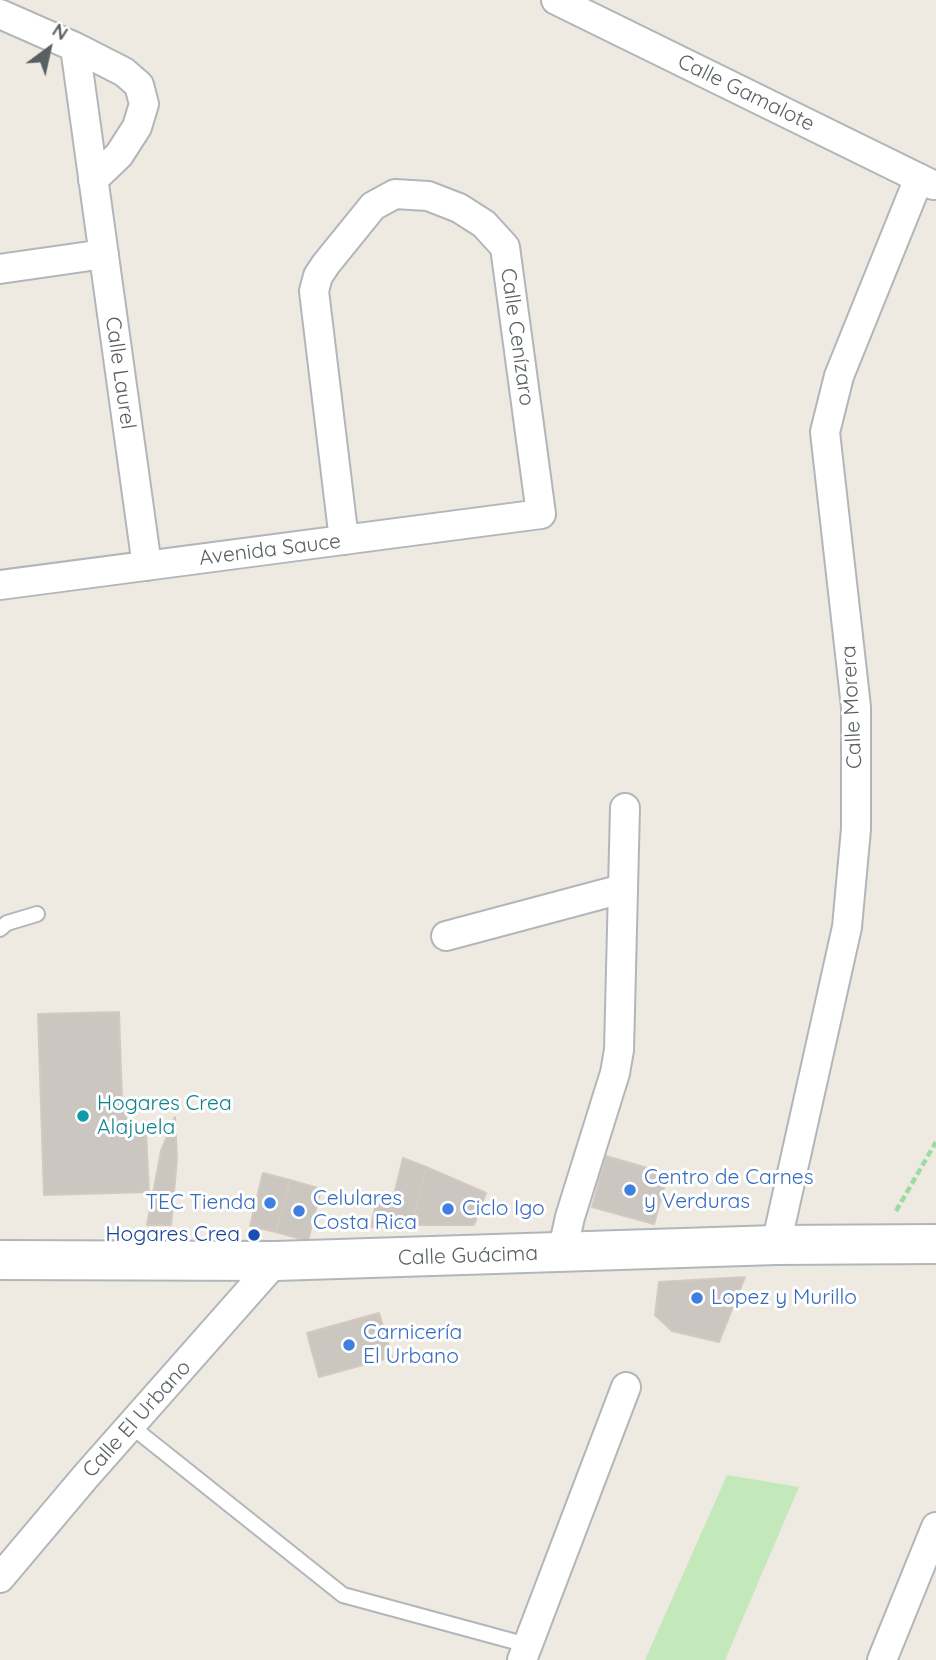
<!DOCTYPE html>
<html>
<head>
<meta charset="utf-8">
<style>
  body { margin:0 }
  #map { position:relative; width:936px; height:1660px; overflow:hidden; background:#eee9e1; font-family:Quicksand,sans-serif }
  canvas { display:block }
  .north { position:absolute; left:14px; top:14px; width:70px; height:70px; -webkit-text-stroke:5px #fff; paint-order:stroke; rotate:33deg; font-size:19px; font-weight:700; line-height:28px; text-align:center; color:#596063 }
  .north::after { content:''; display:block; margin:auto; width:24px; height:32px; background:#596063; clip-path:polygon(50% 0,100% 100%,50% 72%,0 100%) }
</style>
</head>
<body>
<div id="map">
<canvas width="936" height="1660"></canvas>
<div class="north">N</div>
</div>
<script>
const g = document.querySelector('canvas').getContext('2d');
g.lineJoin = 'round';
function fill(path, color) { g.fillStyle = color; g.fill(path, 'evenodd'); }
const poly = rows => new Path2D(rows.map(r => 'M' + r).join(''));
function strokePath(path, color, width, dash) { g.strokeStyle = color; g.lineWidth = width; g.lineCap = dash ? 'butt' : 'round'; g.setLineDash(dash || []); g.stroke(path); }
function drawText(font, color, halo, rows, align = 'center') {
  g.font = font + ' Quicksand,sans-serif'; g.lineWidth = 6; g.setLineDash([]); g.textBaseline = 'middle'; g.strokeStyle = halo; g.fillStyle = color; for (const [text, x, y, turn = 0] of rows) {
    g.save(); g.translate(x, y); g.rotate((+turn || 0) * Math.PI / 180); g.textAlign = isNaN(turn) ? turn : align; if (halo) g.strokeText(text, 0, 0); g.fillText(text, 0, 0); g.restore();
  }
}
const green = poly([
  [727,1475,799,1487,725,1660,645,1660]
]);
const building = poly([
  [119,1012,122,1101,130,1132,146,1131,149,1192,44,1195,38,1014,119,1012],
  [175,1117,177,1159,171,1225,147,1225,161,1151,175,1117],
  [606,1156,668,1174,654,1224,592,1207,606,1156],
  [403,1158,426,1167,412,1225,371,1227,378,1194,394,1195,403,1158],
  [426,1167,486,1193,474,1225,412,1225,426,1167],
  [263,1173,290,1180,276,1232,250,1226,263,1173],
  [290,1180,321,1189,308,1241,276,1232,290,1180],
  [745,1277,719,1342,672,1331,655,1315,659,1282,745,1277],
  [379,1313,392,1357,319,1377,307,1333,379,1313]
]);
const path = poly([
  [896,1211,936,1142]
]);
const lane = poly([
  [0,929,7,923,37,914],
  [131,1426,343,1595,527,1645]
]);
const street = poly([
  [556,0,933,185],
  [0,14,75,47,124,72,139,85,144,104,137,127,119,155,93,180],
  [75,47,147,566],
  [0,269,104,254],
  [0,585,541,514,505,247,484,224,459,208,428,196,395,194,373,206,326,264,318,276,314,291,344,540],
  [446,936,622,889],
  [776,1245,847,927,856,829,856,707,825,432,839,376,919,178],
  [562,1253,570,1217,615,1073,619,1050,625,808],
  [0,1578,86,1476,276,1261],
  [522,1660,626,1387],
  [882,1660,936,1527]
]);
const secondary = poly([
  [0,1260,276,1261,776,1245,936,1244]
]);
const markers = [
  [83,1116,7,"#0f9aa8"],
  [630,1190,7,"#3f7fe0"],
  [270,1203,7,"#3f7fe0"],
  [448,1209,7,"#3f7fe0"],
  [299,1211,7,"#3f7fe0"],
  [254,1235,7,"#1a4fb4"],
  [697,1298,7,"#3f7fe0"],
  [349,1345,7,"#3f7fe0"]
];
const streetNames = [
  ["Calle Gamalote",746,93,26],
  ["Calle Cenízaro",517,337,82],
  ["Calle Laurel",120,373,82],
  ["Avenida Sauce",270,550,-7],
  ["Calle Morera",852,707,-93],
  ["Calle Guácima",468,1256,-2],
  ["Calle El Urbano",137,1419,-48]
];
const cultureNames = [
  ["Hogares Crea",97,1104],
  ["Alajuela",97,1128]
];
const shopNames = [
  ["Centro de Carnes",644,1178],
  ["y Verduras",644,1202],
  ["Celulares",313,1199],
  ["Costa Rica",313,1223],
  ["TEC Tienda",256,1203,"right"],
  ["Ciclo Igo",462,1209],
  ["Lopez y Murillo",711,1298],
  ["Carnicería",363,1333],
  ["El Urbano",363,1357]
];
const transitNames = [
  ["Hogares Crea",240,1235]
];
fill(green, '#c3e8ba');
fill(building, '#cbc6c0');
strokePath(building, '#d3c9bf', 2);
strokePath(lane, '#b2b6ba', 18);
strokePath(street, '#b2b6ba', 32);
strokePath(secondary, '#b0b7ba', 42);
strokePath(path, '#9cdca1', 4.5, [7, 3.5]);
strokePath(lane, '#fff', 14);
strokePath(street, '#fff', 28);
strokePath(secondary, '#fff', 38);
for (const [x, y, r, color] of markers) { const dot = new Path2D(); dot.arc(x, y, r, 0, 2 * Math.PI); g.fillStyle = color; g.fill(dot); strokePath(dot, '#fff', 2.5); }
drawText('21px', '#596063', '#fff', streetNames);
drawText('21px', '#0d838f', '#fff', cultureNames, 'left');
drawText('21px', '#366cbe', '#fff', shopNames, 'left');
drawText('21px', '#164399', '#fff', transitNames, 'right');
</script>
</body>
</html>
